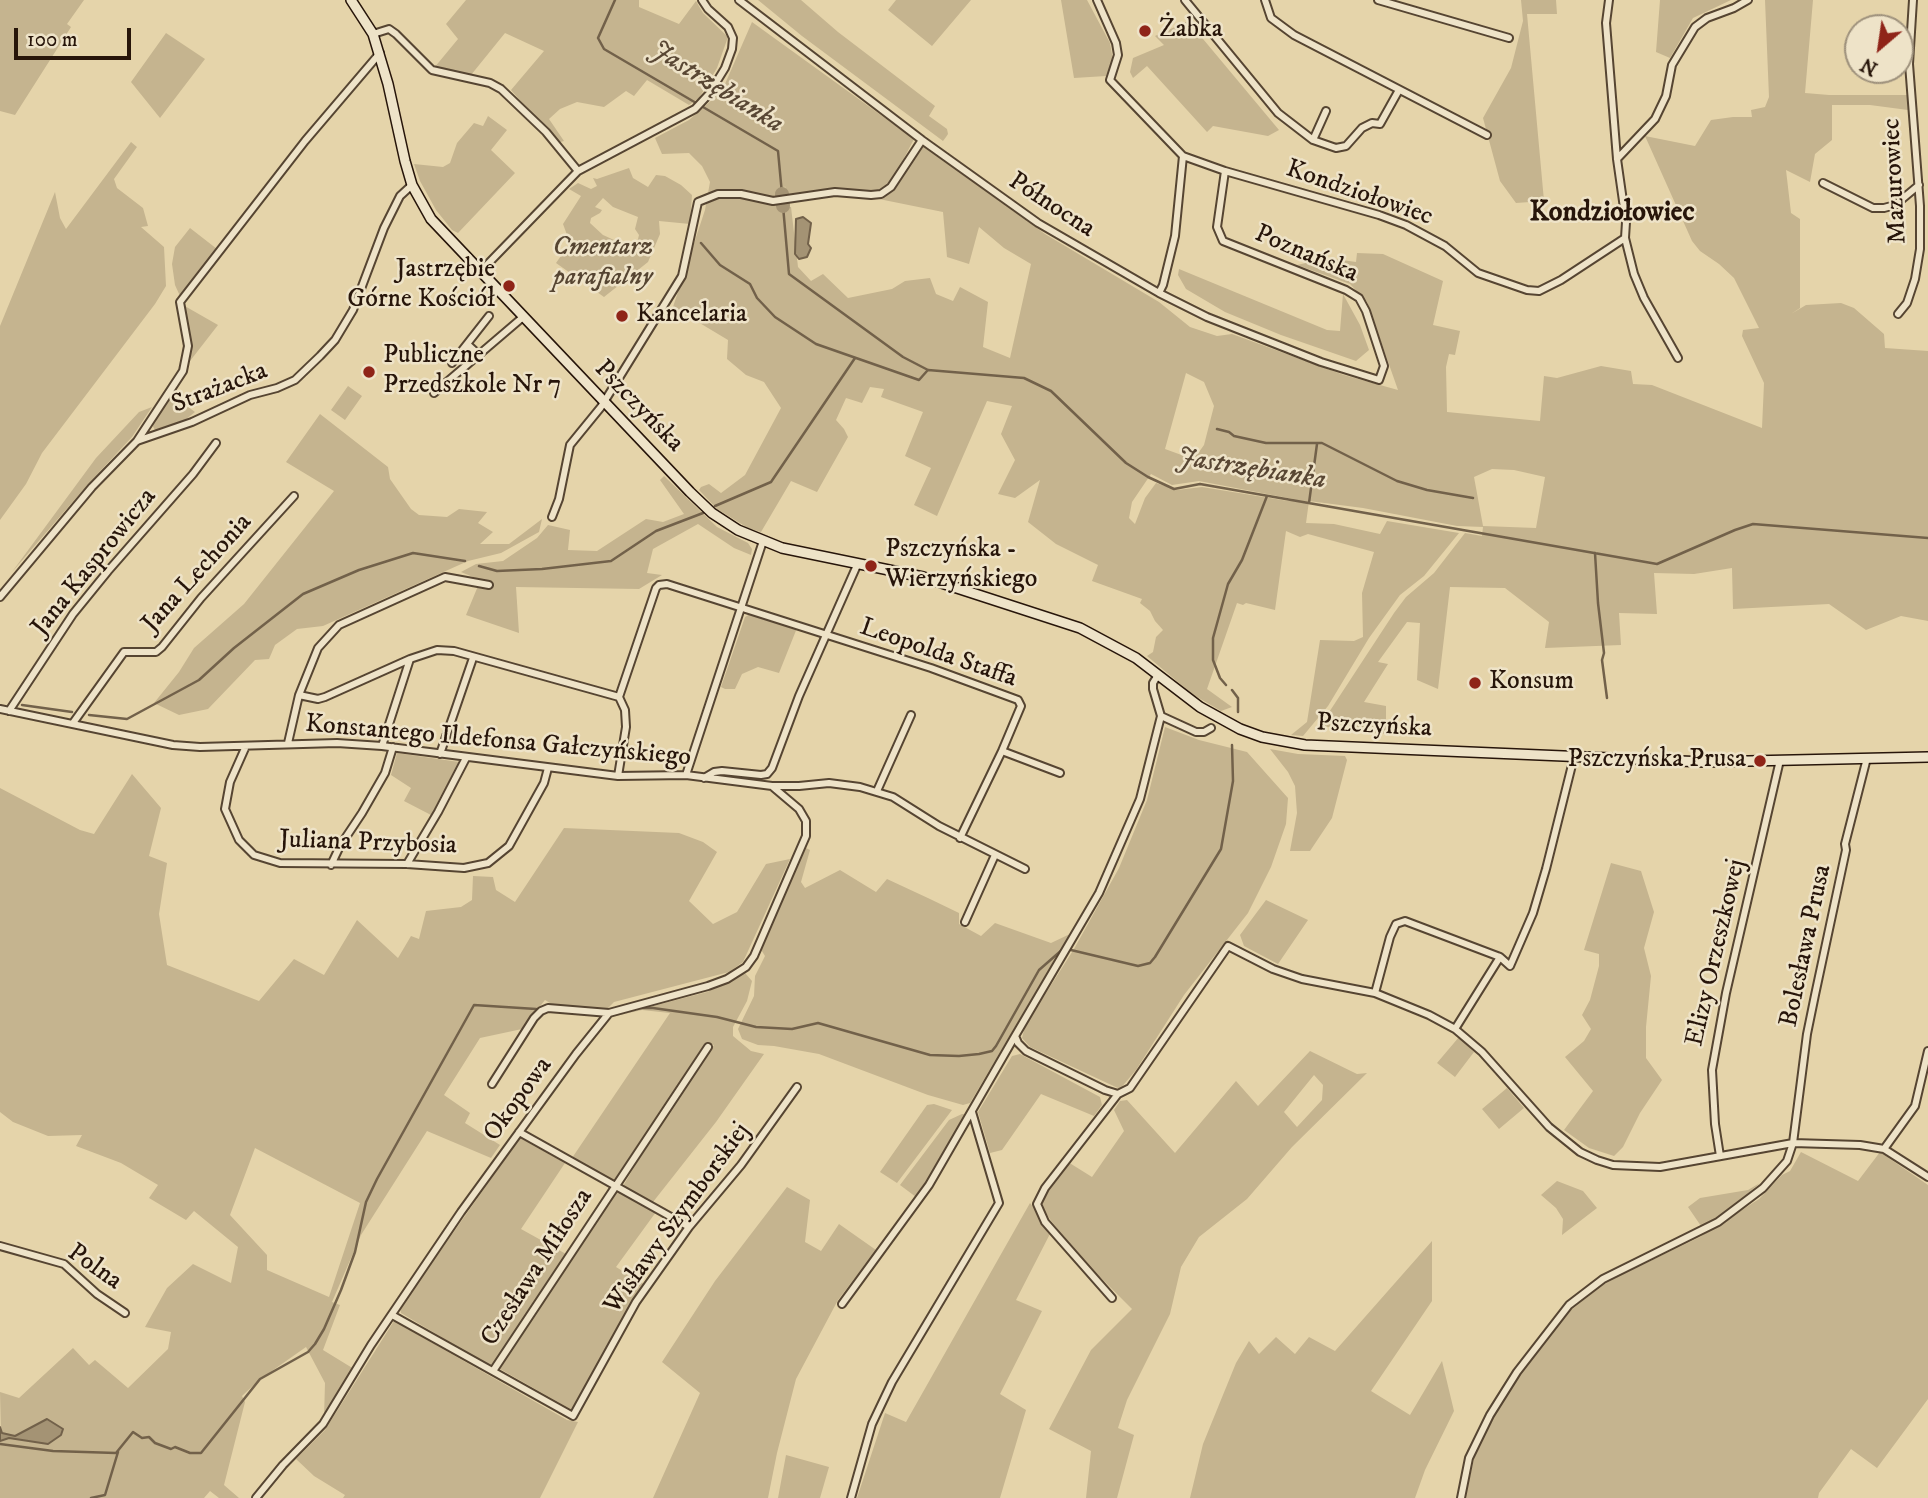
<!DOCTYPE html>
<html>
<head>
<meta charset="utf-8">
<style>
  body { margin:0 }
  #map { position:relative; width:1928px; height:1498px; overflow:hidden; background:#e5d4aa; font-family:"IM FELL DW Pica",serif }
  canvas { display:block }
  .north { position:absolute; left:1844px; top:14px; width:70px; height:70px; box-sizing:border-box; background:#eee3c8; border:2px solid #9e917c; border-radius:50%; rotate:209deg; font-size:19px; font-weight:700; line-height:28px; text-align:center; color:#27150a }
  .north::after { content:''; display:block; margin:auto; width:24px; height:32px; background:#8f2418; clip-path:polygon(50% 0,100% 100%,50% 72%,0 100%) }
  .scale { position:absolute; left:14px; top:28px; width:117px; height:32px; box-sizing:border-box; border:4px solid #27150a; border-top:0; padding-left:9px; font-size:21px; line-height:24px; white-space:nowrap; color:#27150a; -webkit-text-stroke:5px #eee3c8; paint-order:stroke }
</style>
</head>
<body>
<div id="map">
<canvas width="1928" height="1498"></canvas>
<div class="north">N</div>
<div class="scale">100 m</div>
</div>
<script>
const g = document.querySelector('canvas').getContext('2d');
g.lineJoin = 'round';
function fill(path, color) { g.fillStyle = color; g.fill(path, 'evenodd'); }
const poly = rows => new Path2D(rows.map(r => 'M' + r).join(''));
function strokePath(path, color, width, dash) { g.strokeStyle = color; g.lineWidth = width; g.lineCap = dash ? 'butt' : 'round'; g.setLineDash(dash || []); g.stroke(path); }
function drawText(font, color, halo, rows, align = 'center') {
  g.font = font + ' "IM FELL DW Pica",serif'; g.lineWidth = 5; g.setLineDash([]); g.textBaseline = 'middle'; g.strokeStyle = halo; g.fillStyle = color; for (const [text, x, y, turn = 0] of rows) {
    g.save(); g.translate(x, y); g.rotate((+turn || 0) * Math.PI / 180); g.textAlign = isNaN(turn) ? turn : align; if (halo) g.strokeText(text, 0, 0); g.fillText(text, 0, 0); g.restore();
  }
}
const green = poly([
  [0,0,84,0,67,24,71,27,15,115,0,111],
  [466,0,639,0,639,7,679,24,696,1,703,13,728,37,717,68,699,98,689,105,647,80,634,96,626,91,604,107,577,102,560,109,549,119,564,141,557,143,511,90,544,51,505,33,471,75,434,68,458,39,446,24],
  [758,0,801,0,838,32,935,106,929,116,947,129,948,134,946,137,943,141,802,36],
  [896,0,971,0,932,46,888,10],
  [1061,0,1087,0,1110,43,1113,60,1106,76,1074,78],
  [1521,0,1556,0,1557,14,1527,14,1544,201,1516,203,1500,181,1483,118,1511,68,1523,21],
  [1660,0,1731,0,1693,18,1670,58,1656,52],
  [1765,0,1813,0,1805,93,1829,95,1907,95,1908,110,1870,105,1832,105,1832,140,1815,154,1810,182,1786,170,1791,213,1800,219,1800,308,1791,314,1806,305,1841,303,1854,308,1884,334,1885,348,1928,351,1928,621,1901,616,1866,630,1829,604,1733,609,1732,568,1694,574,1654,573,1657,614,1619,613,1621,645,1545,648,1549,622,1505,588,1450,587,1438,689,1417,680,1420,623,1407,622,1378,662,1388,664,1364,702,1386,706,1386,734,1320,726,1394,613,1406,597,1434,573,1465,533,1482,536,1483,527,1457,526,1363,508,1309,501,1306,523,1334,524,1380,534,1387,521,1459,533,1424,576,1400,595,1369,638,1328,706,1303,736,1291,735,1307,722,1320,640,1354,641,1363,637,1362,593,1374,552,1308,534,1300,537,1286,531,1275,610,1246,603,1243,605,1237,603,1207,689,1232,707,1221,711,1192,694,1147,656,1153,652,1156,637,1163,630,1155,621,1150,611,1140,603,1142,599,1092,581,1098,565,1056,544,1028,522,1040,480,1015,498,998,494,1015,460,1001,434,1012,406,987,401,937,516,914,505,931,468,905,456,923,412,881,397,884,389,870,387,862,403,846,398,836,420,844,429,848,437,817,492,791,481,761,532,748,528,717,509,699,490,701,487,709,484,721,493,745,475,781,408,764,382,746,375,727,359,728,340,673,307,705,210,710,182,702,166,689,153,662,154,655,138,689,120,713,99,725,84,752,22,914,139,889,187,876,192,838,189,812,195,787,196,785,186,779,206,791,207,798,267,811,281,823,274,848,298,892,289,905,281,930,278,936,294,953,301,960,287,988,302,983,347,1010,358,1031,264,1004,248,979,227,969,264,947,257,943,212,879,199,894,189,924,146,1045,234,1159,302,1190,327,1217,336,1232,334,1344,375,1398,390,1367,302,1350,284,1297,265,1328,258,1356,262,1357,253,1383,254,1443,281,1433,325,1460,331,1455,355,1449,354,1446,367,1447,412,1540,421,1544,376,1557,378,1601,366,1631,371,1633,384,1652,385,1762,428,1764,383,1742,336,1743,330,1759,328,1734,278,1719,264,1700,251,1692,241,1645,136,1695,146,1711,120,1733,117,1752,117,1751,110,1765,107,1769,97],
  [1186,373,1204,382,1214,406,1204,445,1199,452,1187,457,1165,449],
  [1492,469,1514,470,1545,477,1536,528,1483,526,1474,477],
  [1151,474,1172,485,1199,481,1293,499,1288,501,1202,487,1177,490,1156,483,1145,498,1135,524,1129,518,1132,502],
  [1188,21,1279,130,1268,136,1213,126,1207,132,1147,66,1133,78,1130,72,1133,58,1164,45,1155,36],
  [166,33,205,59,160,118,131,82],
  [488,116,507,130,491,150,515,173,458,233,452,230,436,210,420,181,414,164,443,167,450,163,457,143,474,123,483,126],
  [131,142,137,147,114,179,117,188,143,208,148,226,141,227,164,247,166,286,155,304,42,453,26,484,0,520,0,326,55,192,60,218,66,229],
  [629,168,633,178,648,187,656,175,665,176,681,185,692,195,690,224,659,221,660,234,648,262,604,297,556,263,570,243,563,224,581,196,569,189,578,183,591,189,597,186,593,178,597,179],
  [603,198,613,207,638,217,635,229,639,235,636,247,625,245,603,235,590,223,591,218,600,213,602,210,595,207],
  [190,228,217,249,180,296,175,285,172,264,175,247],
  [1179,269,1327,330,1340,331,1343,294,1360,325,1369,350,1356,361,1281,335,1225,312,1186,289,1178,275],
  [183,305,218,325,190,361,191,345],
  [183,379,172,395,195,412,185,420,155,430,151,423,169,395],
  [348,386,362,396,345,420,331,410],
  [152,407,132,437,89,483,12,572,96,458,139,412],
  [320,414,388,467,390,479,411,509,419,515,447,517,459,509,487,512,478,523,493,532,480,544,509,544,542,519,539,532,501,553,468,561,323,626,297,629,275,645,269,659,255,660,208,709,179,715,154,703,179,672,194,648,244,604,334,491,286,462],
  [664,476,717,527,748,543,752,549,751,555,734,548,698,524,653,549,647,573,662,575,639,589,516,587,519,633,466,615,478,586,495,586,461,572,476,564,503,561,537,538,548,525,570,530,568,550,597,551,646,519,663,522,684,514,660,480],
  [750,614,797,628,779,673,758,667,742,674,735,689,725,689,721,687,745,617],
  [1165,727,1199,740,1247,752,1288,798,1286,824,1271,867,1248,913,1184,995,1136,1070,1120,1089,1030,1047,1022,1038,1025,1026,1074,949,1119,868,1147,800],
  [1270,749,1298,754,1345,756,1347,760,1332,818,1310,851,1290,851,1297,813,1295,786,1288,772],
  [397,753,459,762,431,815,404,801,411,788,391,775],
  [132,774,161,808,149,856,167,863,159,914,167,965,259,1001,294,959,324,975,357,920,398,958,411,936,419,939,426,911,461,907,472,900,473,876,493,877,496,890,515,902,564,828,679,833,703,842,717,852,689,901,713,924,737,912,766,864,790,859,743,962,729,972,614,1002,607,1009,560,1009,545,1000,522,1029,480,1038,444,1095,470,1113,465,1123,500,1145,491,1158,427,1131,361,1235,332,1302,340,1305,323,1350,354,1369,324,1418,325,1383,306,1347,259,1380,242,1396,245,1402,224,1485,239,1498,219,1498,210,1491,204,1498,0,1498,0,1441,9,1438,48,1444,1,1433,0,1392,19,1398,73,1348,89,1365,95,1360,128,1388,168,1349,171,1332,145,1327,167,1288,193,1264,231,1283,238,1247,194,1211,186,1220,149,1198,158,1185,121,1163,76,1146,82,1135,48,1136,13,1122,0,1112,0,788,80,830,94,834],
  [255,1148,360,1203,329,1297,267,1270,267,1255,230,1215],
  [806,848,810,850,801,882,805,888,840,870,876,892,887,879,930,899,959,913,959,924,981,936,995,923,1051,943,1070,934,970,1103,963,1105,928,1095,819,1054,774,1046,758,1045,742,1039,738,1029,754,996,755,976,765,956,760,948],
  [1611,863,1641,871,1654,912,1644,948,1651,976,1646,1027,1646,1058,1662,1080,1640,1113,1623,1147,1614,1156,1589,1148,1564,1130,1593,1091,1565,1057,1584,1041,1591,1029,1582,1015,1590,1000,1599,966,1599,954,1584,950],
  [1266,900,1308,920,1278,964,1244,946,1240,935],
  [745,973,752,981,747,1001,733,1027,733,1036,751,1051,764,1054,716,1122,653,1202,623,1186,646,1147,714,1045,706,1042,614,1181,572,1158,670,1013,642,1010,611,1017,707,992],
  [1459,1037,1474,1052,1455,1077,1437,1063],
  [1310,1051,1357,1074,1367,1073,1292,1147,1247,1199,1199,1237,1181,1267,1170,1314,1127,1400,1118,1428,1134,1435,1117,1498,1086,1498,1091,1451,1049,1429,1091,1350,1132,1309,1089,1266,1052,1222,1042,1208,1041,1199,1068,1162,1092,1177,1124,1131,1114,1110,1120,1101,1127,1100,1175,1153,1236,1081,1258,1106],
  [1314,1075,1323,1085,1322,1100,1297,1127,1284,1112],
  [1020,1054,1100,1097,1102,1105,1094,1116,1041,1094,1002,1150,990,1153,978,1112,1012,1056],
  [1507,1088,1524,1108,1499,1129,1482,1109],
  [934,1104,952,1110,897,1183,880,1172,927,1105],
  [962,1114,968,1114,928,1183,916,1197,900,1185,949,1120],
  [520,1138,565,1163,521,1229,566,1254,495,1365,490,1366,401,1313,400,1308],
  [1801,1152,1858,1181,1880,1152,1928,1185,1928,1399,1877,1468,1851,1449,1819,1493,1818,1498,1465,1498,1475,1455,1488,1426,1521,1372,1570,1311,1601,1286,1625,1273,1700,1237,1759,1199,1782,1175,1790,1171],
  [1557,1181,1583,1191,1597,1208,1562,1235,1563,1219,1556,1208,1541,1195],
  [1760,1183,1725,1213,1701,1226,1688,1207,1700,1198,1748,1190],
  [787,1187,810,1200,805,1242,821,1251,839,1224,876,1250,838,1300,796,1379,777,1453,768,1498,653,1498,700,1393,662,1362,715,1281],
  [616,1191,656,1212,616,1267,644,1284,572,1410,500,1369],
  [1030,1203,1052,1230,1016,1300,1042,1311,1000,1394,1026,1410,1000,1498,857,1498,885,1413,906,1422],
  [1432,1241,1432,1301,1371,1391,1410,1415,1442,1361,1454,1411,1425,1470,1415,1498,1190,1498,1203,1444,1236,1363,1249,1341,1259,1354,1276,1337,1295,1354,1309,1337,1335,1351],
  [394,1321,567,1420,578,1422,540,1498,343,1498,345,1495,314,1476,296,1459,325,1430],
  [786,1455,829,1467,820,1498,778,1498]
]);
const water = poly([
  [803,217,811,223,808,244,811,248,807,257,799,259,795,254,796,219,803,217],
  [47,1419,63,1429,61,1435,48,1444,9,1438,0,1441,0,1427,2,1433,15,1436,47,1419]
]);
const stream = poly([
  [615,0,598,38,604,49,778,151,782,194],
  [783,206,789,274,903,357,928,370,1024,378,1051,391,1126,463,1148,477,1174,489,1200,484,1657,564,1735,530,1753,524,1928,538],
  [701,243,720,265,750,284,757,298,775,317,816,344,919,380,927,371],
  [1217,429,1229,432,1234,436,1266,443,1322,443,1397,481,1427,490,1473,498],
  [1309,503,1317,444],
  [715,506,771,482,855,358],
  [1595,553,1598,603,1604,653,1602,660,1607,698],
  [479,566,497,571,542,569,611,561,656,531,703,513],
  [1226,685,1220,678,1213,660,1213,638,1228,584,1242,560,1267,496],
  [1232,690,1238,698,1238,712],
  [22,705,72,712],
  [89,715,127,719,199,680,234,648,303,594,359,570,413,553,465,561],
  [1071,950,1138,966,1150,963,1155,957,1221,849,1233,781,1232,745],
  [639,1008,653,1008,717,1017,756,1027,792,1029,818,1023,930,1055,959,1056,979,1054,992,1051,996,1046,1039,970,1063,949],
  [0,1444,53,1451,116,1453,133,1432,142,1438,149,1437,155,1443,171,1449,175,1447,190,1453,201,1453,260,1379,308,1352,315,1344,324,1329,341,1290,355,1252,366,1202,377,1179,474,1005,536,1009],
  [91,1498,105,1495,118,1452]
]);
const river = poly([
  [782,194,783,206]
]);
const street = poly([
  [739,0,922,140,1038,223,1159,293,1207,317,1321,362,1379,380,1384,366,1366,311,1359,298,1346,290,1223,241,1217,227,1225,171],
  [1097,0,1116,43,1118,55,1110,80,1183,156,1225,171,1379,215,1406,225,1445,246,1478,273,1527,290,1539,291,1561,280,1625,238,1634,274,1644,298,1678,358],
  [1185,0,1278,113,1313,140,1336,148,1346,146,1362,128,1372,123,1380,124,1399,90],
  [1265,0,1271,18,1294,35,1487,135],
  [1378,0,1509,38],
  [1609,0,1606,23,1617,159,1626,222,1625,238],
  [373,34,389,29,396,34,432,70,490,83,501,89,546,132,578,171],
  [1313,140,1326,111],
  [1617,159,1655,119,1666,96,1672,65,1695,27,1707,18,1734,8,1748,0],
  [1823,183,1873,208,1884,208,1895,205,1919,185],
  [480,272,578,171,695,109,709,94,725,68,732,49,733,38,728,27,708,9,702,0],
  [1159,293,1163,285,1175,236,1183,156],
  [1898,314,1907,303,1915,279,1920,249,1920,206,1909,64,1913,0],
  [467,344,489,316],
  [452,363,467,344,479,355],
  [434,393,523,317],
  [137,441,183,371,188,346,180,302,305,141,380,53],
  [552,517,559,499,570,445,601,407,682,276,698,202,718,194,741,194,773,201,835,192,871,195,881,194,891,187,922,140],
  [0,597,92,487,137,441,192,422,250,395,277,388,295,380,320,356,335,340,353,310,384,228,400,196,412,185],
  [299,695,318,699,325,697,410,659],
  [0,709,173,745,200,747,337,743,382,746,618,776,686,775,772,786,799,786,829,783,860,787,893,797,939,826,1025,869],
  [9,711,73,614,108,571,193,474,216,443],
  [1161,716,1196,732,1204,732,1211,728],
  [73,723,124,652,156,652,162,647,201,598,294,496],
  [288,743,299,695,318,648,339,625,445,577,489,585],
  [246,746,230,782,225,809,239,840,254,855,280,863,407,864,464,868,488,863,509,846,544,783,548,768],
  [382,746,410,659,437,650,454,651,619,697],
  [1002,751,1060,773],
  [440,754,473,658],
  [686,775,763,541],
  [618,776,626,727,625,710,619,697,656,588,659,585,667,584,931,668,1018,700,1021,706,1002,751,960,838],
  [704,778,714,772,722,771,761,775,767,774,772,768,799,696,858,563],
  [877,791,911,715],
  [407,864,438,812,466,758],
  [331,865,340,846,362,813,385,773,393,747],
  [965,922,995,855],
  [1375,993,1390,937,1396,924,1405,921,1500,957,1510,966,1533,913,1546,869,1574,757],
  [1455,1029,1500,957],
  [1015,1036,1099,893,1140,799,1161,716,1153,689,1153,683,1158,675],
  [492,1084,534,1018,541,1011,548,1008,609,1013],
  [1118,1094,1130,1088,1228,946,1273,969,1302,979,1375,993,1429,1015,1455,1029,1482,1052,1549,1127,1580,1152,1597,1160,1613,1165,1660,1167,1793,1143,1860,1145,1884,1149,1928,1177],
  [519,1132,689,1227],
  [1884,1149,1915,1106,1928,1051],
  [1720,1156,1715,1124,1712,1070,1726,993,1780,760],
  [0,1246,64,1264,97,1294,125,1313],
  [842,1304,929,1185,1015,1036,1018,1043,1026,1051,1105,1090,1118,1094,1045,1188,1037,1204,1045,1222,1112,1298],
  [392,1315,573,1416,636,1302,689,1227,741,1165,797,1087],
  [493,1371,708,1047],
  [256,1498,283,1465,323,1424,371,1345,461,1212,576,1054,609,1013,708,986,727,979,746,967,754,956,806,836,806,821,799,809,773,787],
  [851,1498,872,1424,892,1382,999,1203,972,1112],
  [1461,1498,1469,1458,1490,1415,1517,1372,1569,1305,1603,1279,1718,1222,1763,1188,1787,1161,1793,1143,1807,1034,1815,995,1846,850,1845,844,1867,758]
]);
const secondary = poly([
  [351,0,373,34,388,84,405,161,412,185,431,219,690,492,712,513,738,530,782,548,923,577,1080,628,1136,658,1200,707,1240,729,1262,737,1305,745,1704,762,1928,757]
]);
const markers = [
  [1145,31,7,"#8f2418"],
  [509,286,7,"#8f2418"],
  [622,316,7,"#8f2418"],
  [369,372,7,"#8f2418"],
  [871,566,7,"#8f2418"],
  [1475,683,7,"#8f2418"],
  [1760,761,7,"#8f2418"]
];
const poiNames = [
  ["Żabka",1159,31],
  ["Jastrzębie",495,271,"right"],
  ["Górne Kościół",495,301,"right"],
  ["Kancelaria",636,316],
  ["Publiczne",383,357],
  ["Przedszkole Nr 7",383,387],
  ["Pszczyńska -",885,551],
  ["Wierzyńskiego",885,581],
  ["Konsum",1489,683],
  ["Pszczyńska Prusa",1746,761,"right"]
];
const streetNames = [
  ["Mazurowiec",1896,181,-93],
  ["Kondziołowiec",1359,194,19],
  ["Północna",1051,206,33],
  ["Poznańska",1306,255,23],
  ["Strażacka",220,389,-21],
  ["Pszczyńska",638,407,46],
  ["Jana Kasprowicza",95,563,-51],
  ["Jana Lechonia",198,574,-48],
  ["Leopolda Staffa",938,654,19],
  ["Pszczyńska",1374,727,3],
  ["Konstantego Ildefonsa Gałczyńskiego",498,742,5],
  ["Juliana Przybosia",368,844,2],
  ["Bolesława Prusa",1807,946,-78],
  ["Elizy Orzeszkowej",1717,953,-77],
  ["Okopowa",519,1100,-54],
  ["Wisławy Szymborskiej",678,1219,-54],
  ["Polna",94,1268,35],
  ["Czesława Miłosza",538,1268,-57]
];
const parkNames = [
  ["Cmentarz",603,249],
  ["parafialny",603,279]
];
const waterNames = [
  ["Jastrzębianka",716,88,32],
  ["Jastrzębianka",1251,470,9]
];
const neighbourhoodNames = [
  ["Kondziołowiec",1612,214]
];
fill(green, '#c5b48f');
fill(water, '#a49374');
strokePath(water, '#72614a', 2);
strokePath(stream, '#72614a', 2.5);
strokePath(river, '#a49374', 14);
strokePath(street, '#564532', 10);
strokePath(secondary, '#27150a', 12);
strokePath(street, '#eee3c8', 6);
strokePath(secondary, '#eee3c8', 9);
for (const [x, y, r, color] of markers) { const dot = new Path2D(); dot.arc(x, y, r, 0, 2 * Math.PI); g.fillStyle = color; g.fill(dot); strokePath(dot, '#eee3c8', 2.5); }
drawText('26px', '#27150a', '#eee3c8', poiNames, 'left');
drawText('26px', '#27150a', '#eee3c8', streetNames);
drawText('italic 26px', '#564532', '#eee3c8', parkNames);
drawText('italic 28px', '#594734', '#eee3c8', waterNames);
drawText('bold 28px', '#27150a', '#eee3c8', neighbourhoodNames);
</script>
</body>
</html>
